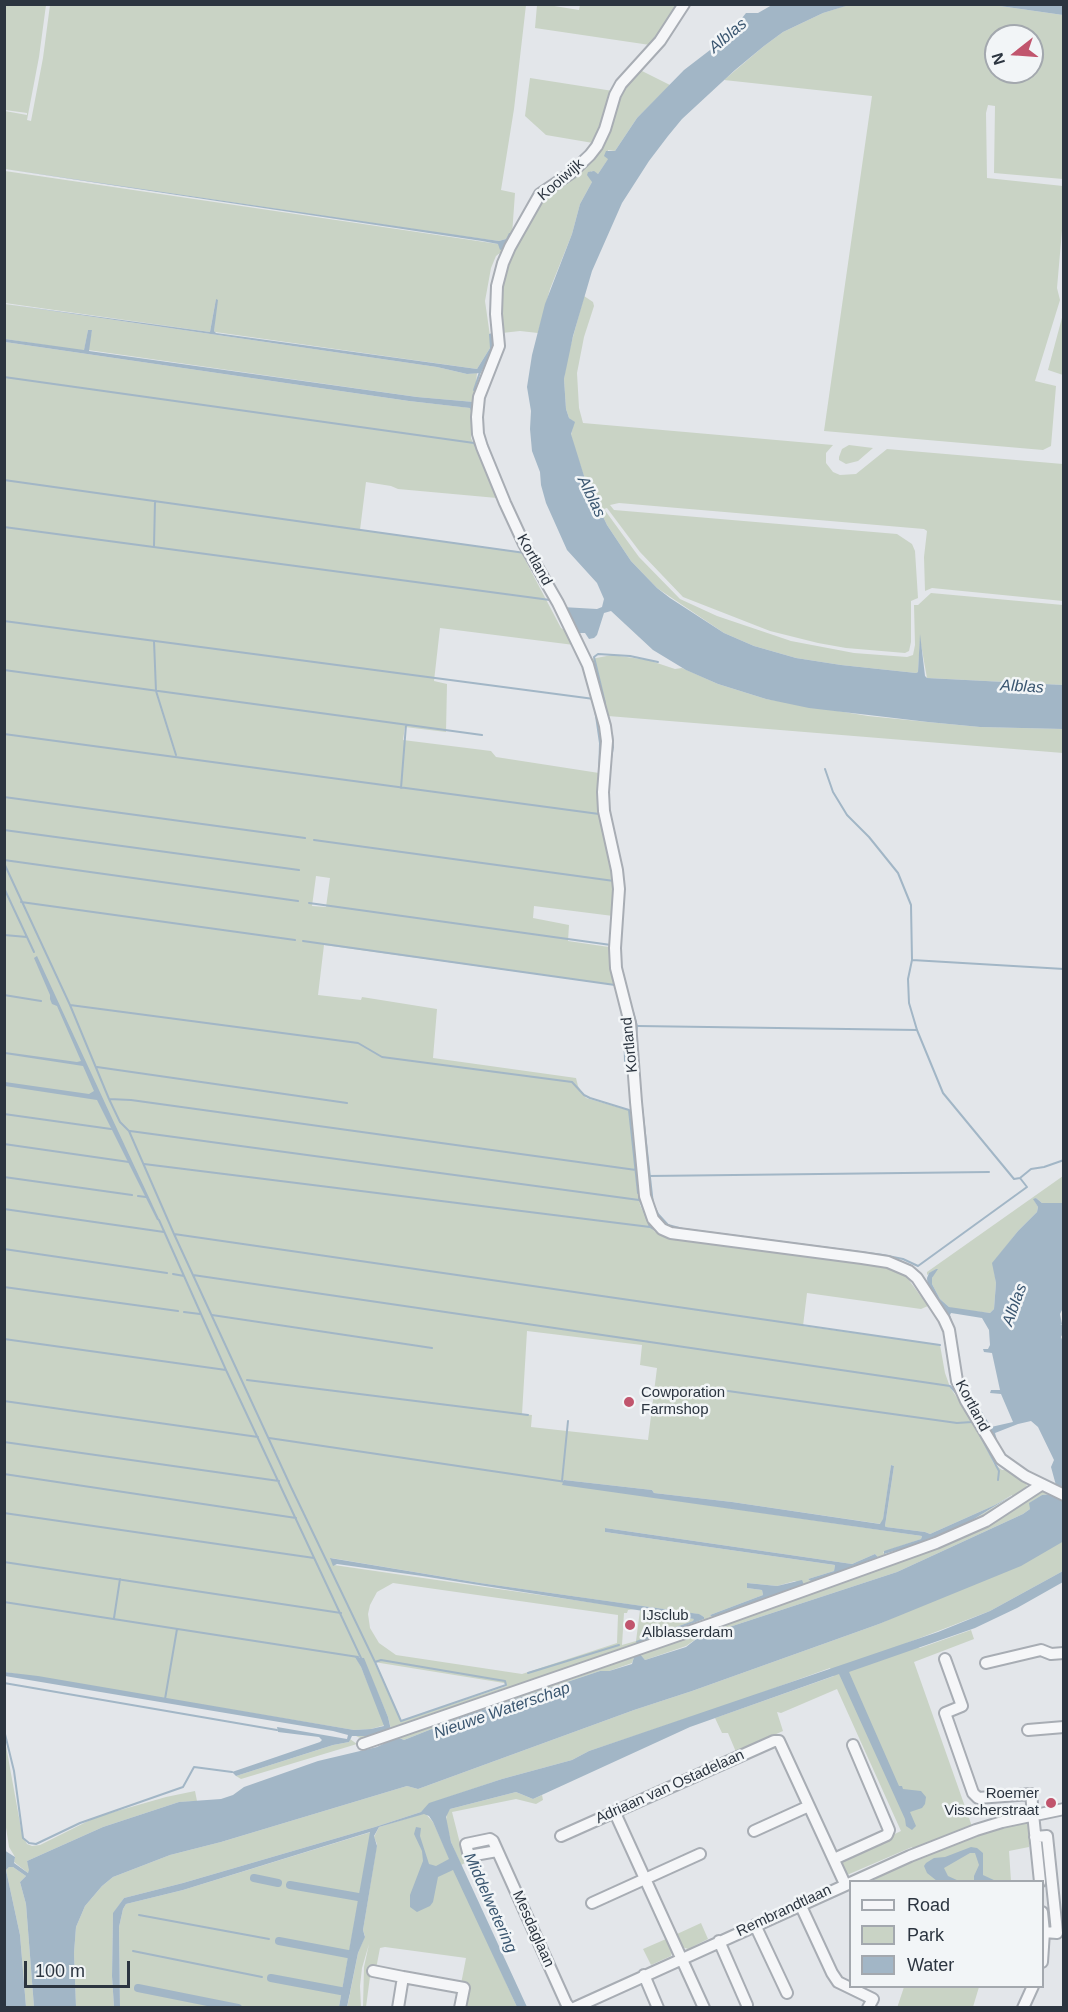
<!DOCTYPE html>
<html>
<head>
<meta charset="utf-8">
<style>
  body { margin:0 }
  #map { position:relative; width:1068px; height:2012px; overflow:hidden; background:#e3e6ea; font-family:Helvetica,sans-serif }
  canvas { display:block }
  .frame { position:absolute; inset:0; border:6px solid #2c3540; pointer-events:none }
  .legend { position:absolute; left:849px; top:1880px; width:195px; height:108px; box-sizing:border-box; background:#f2f5f7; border:2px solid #a3a8ae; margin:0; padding:8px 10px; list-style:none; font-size:18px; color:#2c3540 }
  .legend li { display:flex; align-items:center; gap:12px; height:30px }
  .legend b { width:30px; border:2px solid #a3a8ae }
  .north { position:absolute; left:984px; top:24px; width:60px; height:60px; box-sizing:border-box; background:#f2f5f7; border:2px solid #a3a8ae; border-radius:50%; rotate:253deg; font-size:16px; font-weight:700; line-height:24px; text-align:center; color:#2c3540 }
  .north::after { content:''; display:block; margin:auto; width:21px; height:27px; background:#c1556d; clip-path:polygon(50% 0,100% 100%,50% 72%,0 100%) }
  .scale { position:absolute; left:24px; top:1961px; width:106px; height:27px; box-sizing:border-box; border:3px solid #2c3540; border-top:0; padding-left:8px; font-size:18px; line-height:21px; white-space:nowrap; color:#2c3540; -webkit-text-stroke:4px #f2f5f7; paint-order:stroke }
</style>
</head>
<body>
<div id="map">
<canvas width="1068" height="2012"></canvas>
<div class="frame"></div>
<ul class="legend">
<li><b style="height:8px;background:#f5f6f8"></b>Road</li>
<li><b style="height:16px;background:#c9d3c5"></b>Park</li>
<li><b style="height:16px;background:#a2b6c6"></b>Water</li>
</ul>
<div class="north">N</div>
<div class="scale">100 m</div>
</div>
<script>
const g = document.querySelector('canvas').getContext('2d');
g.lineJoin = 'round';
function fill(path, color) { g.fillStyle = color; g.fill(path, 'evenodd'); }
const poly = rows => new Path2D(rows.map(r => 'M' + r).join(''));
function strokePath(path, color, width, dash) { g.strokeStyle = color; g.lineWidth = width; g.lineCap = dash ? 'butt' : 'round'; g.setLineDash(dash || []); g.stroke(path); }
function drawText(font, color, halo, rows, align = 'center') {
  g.font = font + ' Helvetica,sans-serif'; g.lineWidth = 5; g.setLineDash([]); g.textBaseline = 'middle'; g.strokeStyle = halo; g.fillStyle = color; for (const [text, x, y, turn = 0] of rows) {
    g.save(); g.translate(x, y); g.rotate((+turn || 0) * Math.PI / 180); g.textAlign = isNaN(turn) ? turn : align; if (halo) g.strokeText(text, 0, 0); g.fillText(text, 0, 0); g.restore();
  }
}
const green = poly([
  [986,4,1063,15,1063,179,994,173,995,106,988,105,986,113,987,178,1063,186,1063,219,1057,288,1060,300,1035,381,1056,386,1051,446,1043,450,824,431,872,96,724,80,764,46,783,32,823,13,848,5],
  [996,36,1032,36,1032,72,996,72],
  [5,5,46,5,39,57,27,120,31,121,43,58,50,5,526,5,514,109,501,190,515,193,512,235,505,249,496,256,491,268,485,301,491,343,490,348,477,369,215,332,214,331,216,299,210,332,5,303,5,171,498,244,506,239,499,241,447,234,5,169,5,111,27,115,27,113,5,110],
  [537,5,548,5,579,10,580,5,680,5,650,45,535,28],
  [640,70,670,85,637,118,615,151,608,150,609,158,598,174,591,171,592,182,580,204,572,234,550,289,538,333,520,331,502,333,499,299,504,271,533,210,547,194,568,182,582,170,599,150,618,100,625,86],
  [530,78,613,91,599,131,593,143,546,135,525,116],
  [584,296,593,302,594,306,584,337,577,373,579,408,583,423,833,445,826,453,826,463,833,472,840,475,856,474,887,449,1063,464,1063,601,932,588,925,591,924,557,927,531,924,529,619,503,610,505,614,510,897,534,912,544,915,551,918,598,911,601,911,642,909,651,905,653,846,648,818,643,770,631,683,597,640,552,607,508,604,509,639,557,680,599,717,616,791,641,854,653,907,657,913,655,915,645,914,605,918,605,931,593,1063,605,1063,685,927,678,920,639,918,672,916,673,841,665,796,658,754,646,724,633,657,588,631,561,607,525,585,479,575,450,571,435,574,422,569,418,566,409,564,379,567,359],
  [5,304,437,367,467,374,477,373,474,402,417,397,88,350,92,330,88,330,84,351,5,339],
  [1063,314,1064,375,1063,375,1048,370],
  [5,342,409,401,471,408,471,438,497,498,398,489,391,486,366,482,360,530,521,552,561,628,568,632,574,645,440,628,434,681,447,684,446,732,405,727,403,740,491,751,496,757,599,773,599,800,615,890,613,916,534,906,533,918,569,925,568,941,609,947,614,985,324,945,318,995,361,1000,362,997,437,1009,433,1058,576,1078,578,1086,586,1098,631,1111,640,1205,650,1226,655,1232,673,1238,707,1243,887,1267,906,1276,928,1306,921,1309,807,1293,803,1326,940,1345,945,1373,950,1387,979,1432,994,1464,1002,1470,1007,1470,1023,1480,1027,1483,1026,1490,967,1527,711,1623,708,1616,710,1623,364,1740,356,1736,368,1736,391,1729,388,1717,363,1658,356,1657,361,1667,385,1725,371,1729,354,1730,5,1672],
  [316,876,330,878,326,907,312,906],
  [527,1331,642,1345,640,1365,657,1368,648,1440,531,1427,532,1415,522,1414],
  [891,1465,894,1466,885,1526,886,1527,925,1532,930,1534,995,1505,1012,1495,1012,1496,969,1522,915,1545,885,1554,883,1552,921,1539,922,1536,563,1484,564,1480,652,1490,654,1493,732,1502,881,1524,883,1520],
  [605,1528,852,1564,875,1554,878,1557,812,1582,808,1579,834,1571,835,1565,605,1532],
  [331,1558,480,1583,698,1614,704,1617,704,1619,637,1644,637,1641,693,1621,695,1619,640,1610,636,1641,622,1645,624,1613,627,1613,628,1610,636,1609,334,1565],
  [795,1581,803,1585,712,1617,710,1615,763,1595,762,1590,747,1588,747,1583,777,1586],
  [393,1583,618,1615,617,1643,522,1674,396,1655,379,1643,370,1628,368,1614,370,1605,377,1592],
  [374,1662,504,1683,507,1686,401,1721],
  [849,445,873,448,858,461,846,464,839,460,839,457,842,449],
  [612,655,648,660,675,669,682,668,718,684,766,699,868,716,928,722,980,727,1063,729,1063,753,608,716,604,696,591,659],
  [1063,1176,1063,1203,1051,1204,1042,1203,1036,1198,1034,1200,1038,1207,1037,1212,1018,1231,993,1263,996,1283,994,1309,990,1313,954,1309,949,1307,940,1299,932,1284,932,1278,936,1269,927,1275,927,1272],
  [1043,1489,1051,1494,1042,1495,1030,1503,1030,1509,1023,1514,897,1572,699,1637,686,1646,645,1660,640,1654,657,1647,861,1574],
  [1063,1541,1063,1571,990,1611,907,1643,920,1648,971,1630,974,1639,914,1662,975,1835,1028,1818,1031,1821,1031,1843,1029,1843,1029,1847,1009,1851,1011,1881,876,1881,874,1877,917,1857,912,1847,847,1875,845,1874,840,1860,901,1831,837,1689,781,1713,777,1712,783,1731,736,1752,728,1733,722,1733,715,1718,834,1676,830,1668,739,1701,589,1751,572,1760,502,1779,434,1802,421,1812,375,1827,183,1883,124,1898,113,1914,112,1976,114,2007,76,2008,74,1953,76,1927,85,1906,102,1886,113,1877,170,1855,221,1842,407,1786,418,1789,634,1710,692,1691,879,1624],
  [632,1656,634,1657,632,1663,609,1671,600,1671,467,1715,404,1740,397,1737],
  [4,1735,22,1834,27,1844,32,1846,40,1845,96,1817,166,1797,195,1791,197,1801,179,1802,103,1827,27,1861,30,1870,28,1873,14,1862,15,1857,9,1847,5,1821],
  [350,1739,357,1744,241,1779,236,1776,333,1745,349,1742],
  [516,1792,533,1799,542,1795,543,1800,536,1804,516,1799,452,1812,465,1863,461,1865,451,1842,446,1821,447,1813,450,1809],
  [425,1813,433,1822,517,2007,463,2007,461,1984,466,1958,385,1947,380,1948,376,1969,371,1969,366,2007,363,2007,364,1967,369,1944,362,1968,360,1986,361,2007,347,2008,358,1953,365,1936,363,1930,377,1844,374,1837,379,1827],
  [371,1832,339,2007,120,2008,119,1927,123,1909,126,1904,183,1890],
  [9,1867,13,1867,26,1876,20,1882,26,1904,34,2007,26,2007,20,1935,6,1870],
  [701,1923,708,1939,688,1949,682,1947,677,1934],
  [666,1939,672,1952,671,1956,651,1965,643,1949],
  [904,1987,979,1987,973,2007,897,2008]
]);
const water = poly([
  [772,5,849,5,823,13,783,32,764,46,735,70,682,119,668,136,649,161,622,203,592,271,573,336,564,379,566,409,569,418,575,422,571,434,585,479,607,525,631,561,657,588,670,598,724,633,754,646,796,658,841,665,916,673,918,672,920,634,925,676,927,678,1063,685,1063,729,980,727,928,722,809,708,766,699,718,684,686,670,653,650,611,611,604,613,597,635,594,638,589,639,585,633,577,633,562,607,597,609,602,607,604,599,597,583,567,550,546,503,541,485,540,472,532,451,530,429,531,411,527,387,532,355,545,304,572,234,580,204,592,182,587,175,588,172,594,171,598,174,608,159,604,156,606,151,615,151,637,118,684,70,727,37,746,13,758,13],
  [986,5,1063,5,1063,15,1000,6],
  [5,169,499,241,506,239,509,233,511,233,511,235,503,249,500,250,498,244,482,241],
  [216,299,218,300,214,331,216,333,477,369,490,348,489,334,492,333,494,345,481,373,467,374,437,367,5,304,210,332],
  [88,330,92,330,89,351,417,397,474,402,473,434,471,433,472,414,470,408,409,401,5,342,5,339,84,350],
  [37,956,111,1116,160,1221,157,1220,97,1100,5,1086,5,1082,89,1094,94,1091,83,1066,5,1054,5,1052,77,1062,81,1061,57,1006,52,1004,50,999,50,995,34,958],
  [1036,1198,1042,1203,1063,1203,1064,1306,1060,1314,1062,1324,1060,1324,1064,1325,1063,1333,1061,1337,1064,1344,1064,1541,1021,1566,879,1624,692,1691,634,1710,418,1789,407,1786,221,1842,170,1855,113,1877,102,1886,85,1906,76,1927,74,1953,76,2007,34,2007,26,1904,20,1882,26,1876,13,1867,9,1867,6,1870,20,1935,26,2007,5,2007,4,1850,15,1857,14,1863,28,1873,29,1870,27,1861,103,1827,179,1802,221,1799,233,1795,244,1787,318,1761,377,1747,397,1737,404,1740,467,1715,543,1690,600,1671,609,1671,632,1664,634,1657,640,1654,645,1660,686,1647,699,1637,897,1572,1023,1514,1030,1509,1029,1503,1042,1495,1051,1494,1057,1489,1051,1467,1054,1460,1038,1427,1031,1421,1018,1424,995,1433,997,1440,996,1441,971,1401,975,1400,991,1427,1013,1422,1001,1394,990,1393,991,1390,1000,1390,992,1353,984,1352,983,1349,988,1349,990,1345,989,1330,982,1318,951,1313,950,1315,953,1324,928,1289,927,1278,929,1273,936,1269,938,1269,932,1278,932,1284,940,1299,949,1307,990,1313,994,1309,996,1283,992,1263,1018,1231,1037,1212,1038,1207,1033,1199],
  [891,1465,894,1466,885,1526,886,1527,925,1532,930,1534,995,1505,1013,1495,969,1522,915,1545,884,1554,884,1551,921,1539,922,1536,562,1485,564,1480,652,1490,654,1493,732,1502,880,1524,883,1519],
  [605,1528,852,1564,875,1554,878,1557,812,1582,808,1579,834,1571,835,1565,605,1532],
  [330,1558,480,1583,699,1614,704,1617,704,1619,637,1644,636,1641,693,1621,694,1619,422,1576,337,1564,333,1566],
  [1063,1571,1063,1582,1017,1608,975,1628,849,1672,899,1786,902,1786,903,1789,921,1791,926,1797,925,1804,922,1808,910,1812,916,1826,912,1830,906,1826,905,1819,839,1674,690,1727,533,1799,516,1792,450,1809,446,1817,451,1842,527,2007,517,2007,453,1870,438,1877,433,1902,430,1906,417,1912,410,1907,410,1895,423,1861,422,1851,414,1834,416,1827,421,1828,420,1836,429,1864,436,1866,449,1859,433,1822,429,1816,424,1814,379,1827,374,1836,377,1846,363,1930,365,1937,358,1953,347,2007,339,2007,370,1832,183,1890,126,1904,123,1909,119,1927,120,2007,114,2007,112,1976,113,1913,124,1898,183,1883,375,1827,421,1812,429,1803,502,1779,572,1760,589,1751,938,1632,990,1611],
  [802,1580,804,1585,712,1617,710,1615,763,1595,762,1590,747,1588,747,1583,777,1586],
  [355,1657,364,1658,388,1717,391,1730,368,1736,352,1736,349,1742,333,1745,236,1776,232,1772,320,1742,322,1740,319,1737,278,1732,277,1727,347,1739,348,1735,333,1731,5,1676,4,1672,38,1676,354,1730,371,1729,384,1726,361,1667],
  [971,1847,977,1848,983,1853,983,1875,996,1881,974,1881,974,1876,979,1865,975,1853,970,1853,944,1868,948,1876,959,1881,937,1881,927,1873,924,1866,926,1863,934,1858,945,1857]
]);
const stream = poly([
  [4,377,474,443,478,451],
  [474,390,480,372],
  [4,480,525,553],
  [4,527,550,600],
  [154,546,155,501],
  [4,621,594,699],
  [154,641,156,691,176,755],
  [4,670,482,735],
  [605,703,594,657,598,654,630,656,658,662],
  [595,709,600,743,599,778],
  [4,734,599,814],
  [610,764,613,747,612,734],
  [401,788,406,725],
  [4,797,305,838],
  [599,811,603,832],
  [4,830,299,870],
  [314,840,614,881],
  [4,860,298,901],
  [4,863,70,1005,109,1099,120,1122,129,1131,174,1234,291,1487,375,1662,401,1721,506,1685,505,1681,381,1660,375,1662],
  [4,888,34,952],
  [21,902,295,940],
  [309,903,611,945],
  [4,935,27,937],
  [303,941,615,985],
  [621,957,621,930],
  [912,960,1064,969],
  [4,995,41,1001],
  [70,1005,358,1043,382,1057,572,1082,584,1095,590,1098,629,1110,638,1193],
  [633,1012,637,1026,636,1036],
  [624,1021,625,1061],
  [638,1026,917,1030],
  [97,1067,347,1103],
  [640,1089,653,1204,658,1214,668,1225,683,1229,883,1255,903,1259,918,1266,1027,1187,1020,1178,1014,1179,943,1093,917,1030,909,1003,908,979,912,960,911,905,898,873,869,837,847,815,833,792,825,769],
  [109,1099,131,1100,636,1170],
  [4,1114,111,1129],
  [130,1131,639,1200],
  [4,1144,129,1162],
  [144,1164,650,1227],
  [649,1176,989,1172],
  [4,1177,132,1195],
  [1020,1178,1031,1169,1044,1167,1064,1160],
  [138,1196,146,1197],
  [639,1198,650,1227,657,1231],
  [4,1209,164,1232],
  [159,1220,226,1370,361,1658],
  [174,1234,940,1345],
  [4,1249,167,1273],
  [840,1260,870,1264],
  [173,1274,184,1276],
  [193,1275,950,1386,958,1395],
  [915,1284,924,1299],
  [4,1287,178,1311],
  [184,1312,200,1314],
  [212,1315,432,1348],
  [4,1339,226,1370],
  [247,1380,528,1415],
  [728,1391,957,1423,972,1422,964,1408],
  [4,1401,258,1437],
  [980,1435,999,1471,998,1480],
  [269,1438,566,1482],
  [4,1442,279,1481],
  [4,1474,296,1518],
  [562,1481,568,1421],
  [4,1513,314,1558],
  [4,1562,341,1613],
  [4,1602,358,1657],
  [114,1618,120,1579],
  [528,1673,619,1645],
  [4,1683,277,1730],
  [165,1699,177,1629],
  [4,1730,14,1771,23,1838,29,1843,36,1844,80,1823,183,1787,194,1767,232,1772],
  [139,1915,269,1939],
  [133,1951,262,1977]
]);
const canal = poly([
  [254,1878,278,1883],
  [290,1885,364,1898],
  [279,1941,353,1955],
  [271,1978,346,1992],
  [138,1988,238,2008]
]);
const minor = poly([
  [684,4,660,41,621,84,615,95,605,129,597,146,590,155,571,173,540,194,510,247,503,263,497,286,496,314,499,346,479,397,477,417,478,434,482,447,505,503,524,544,558,603,588,665,605,726,607,741,603,792,604,811,617,870,619,889,615,948,616,968,630,1023,636,1102,645,1196,653,1219,662,1229,671,1233,862,1258,888,1262,909,1271,917,1278,944,1319,949,1330,957,1381,966,1401,1001,1459,1025,1476,1064,1495],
  [945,1659,962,1706,945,1713,973,1793,978,1798,1031,1794,1040,1882],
  [986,1663,1041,1650,1051,1654,1064,1653],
  [1028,1730,1064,1727],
  [363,1744,711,1624,936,1543,986,1521,1041,1485],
  [615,1813,704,2008],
  [754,1831,809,1806],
  [561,1836,774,1741,779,1741,845,1884],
  [1035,1837,1047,1836,1056,1922,1057,1933,1044,1932],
  [497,1851,469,1856,466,1844,490,1839,493,1841,566,2003,570,2008],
  [834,1859,887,1835,889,1830,853,1745],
  [592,1903,700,1854],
  [800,1904,832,1973,838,1982,873,1999,868,2008],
  [1042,1912,1044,1932,1042,1962],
  [755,1925,787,1993],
  [719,1941,747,2005],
  [373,1971,403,1977],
  [644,1975,658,2008],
  [398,2008,403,1977,464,1988,460,2008],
  [574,2008,910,1856,976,1830,1002,1822,1064,1809],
  [1023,2008,1033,1986]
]);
const markers = [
  [629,1402,6,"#c1556d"],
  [630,1625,6,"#c1556d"],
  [1051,1803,6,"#c1556d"]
];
const streetNames = [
  ["Kooiwijk",561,180,-41],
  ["Kortland",534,560,61],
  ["Kortland",630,1045,-96],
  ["Kortland",972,1406,62],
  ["Adriaan van Ostadelaan",670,1787,-24],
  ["Rembrandtlaan",784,1911,-25],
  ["Mesdaglaan",533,1929,66]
];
const poiNames = [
  ["Cowporation",641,1393],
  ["Farmshop",641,1410],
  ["IJsclub",642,1616],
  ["Alblasserdam",642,1633],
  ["Roemer",1039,1794,"right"],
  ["Visscherstraat",1039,1811,"right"]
];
const waterNames = [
  ["Alblas",728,36,-40],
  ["Alblas",591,497,64],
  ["Alblas",1022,687,3],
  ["Alblas",1015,1305,-70],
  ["Nieuwe Waterschap",502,1711,-19],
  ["Middelwetering",490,1903,66]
];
fill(green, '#c9d3c5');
fill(water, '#a2b6c6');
strokePath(stream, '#a2b6c6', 2);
strokePath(canal, '#a2b6c6', 8);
strokePath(minor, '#a8adb4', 14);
strokePath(minor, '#f5f6f8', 10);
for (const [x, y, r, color] of markers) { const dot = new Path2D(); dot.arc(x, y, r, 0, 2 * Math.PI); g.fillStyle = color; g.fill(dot); strokePath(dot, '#f2f5f7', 2); }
drawText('15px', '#2c3540', '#f2f5f7', streetNames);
drawText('15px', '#2c3540', '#f2f5f7', poiNames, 'left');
drawText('italic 16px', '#3a5670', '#f2f5f7', waterNames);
</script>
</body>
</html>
